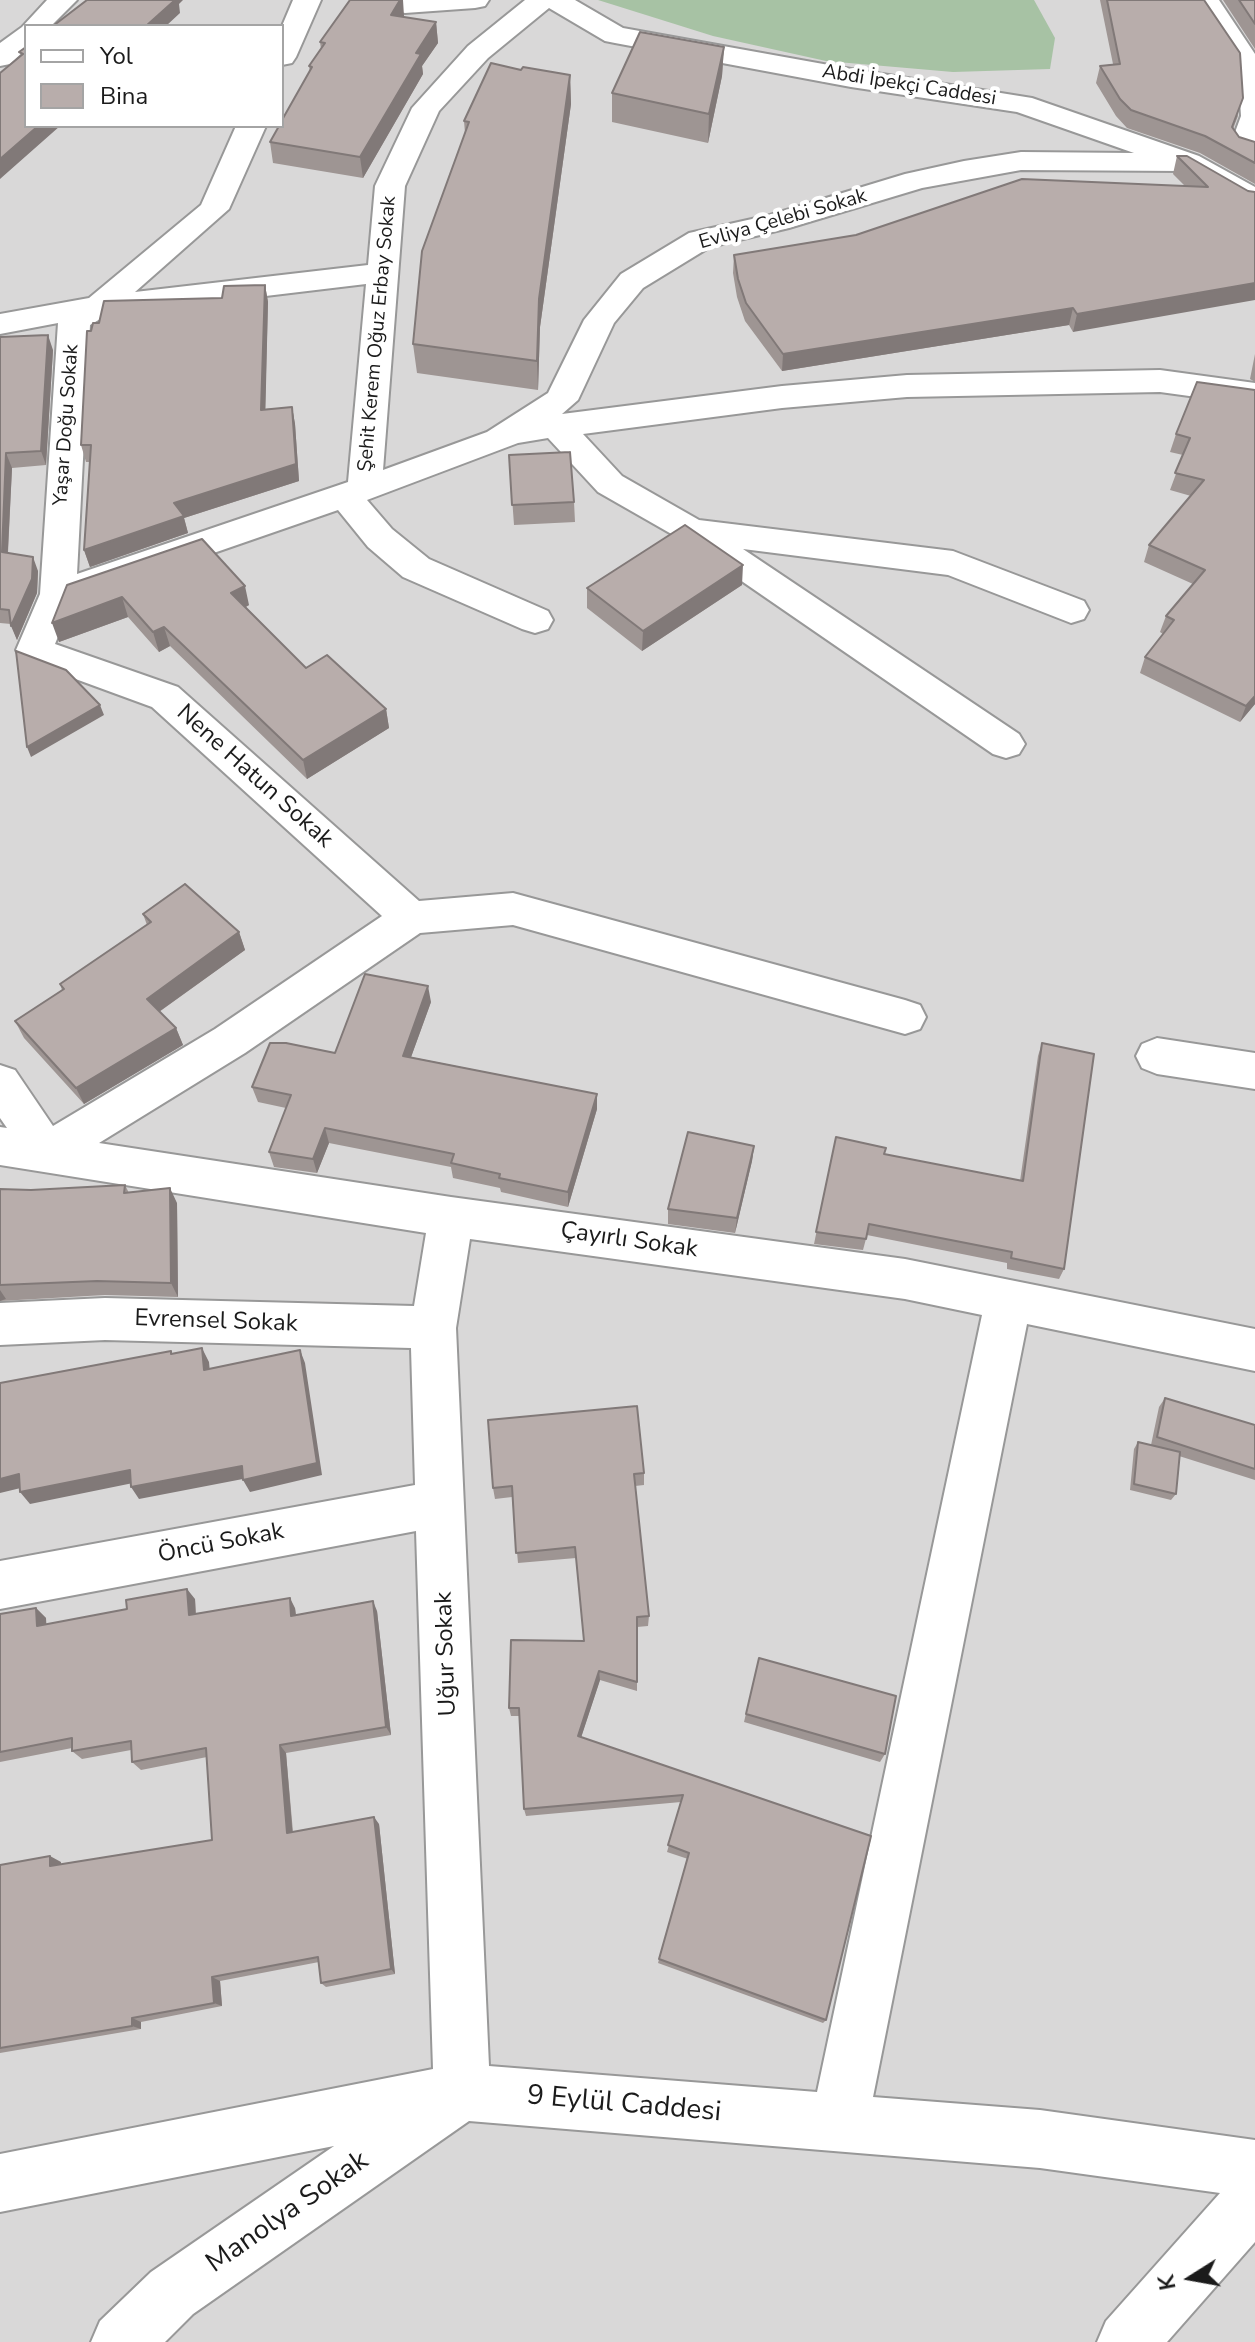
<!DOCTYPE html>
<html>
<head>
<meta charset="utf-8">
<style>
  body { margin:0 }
  #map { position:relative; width:1255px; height:2342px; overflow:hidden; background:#ebe5e1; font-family:"Nunito Sans",sans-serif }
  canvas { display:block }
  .legend { position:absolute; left:24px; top:24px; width:260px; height:104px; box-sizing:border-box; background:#fff; border:2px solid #a4a4a4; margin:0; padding:10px 14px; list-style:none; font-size:24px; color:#1b1b1b }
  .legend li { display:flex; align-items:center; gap:16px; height:40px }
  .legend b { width:40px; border:2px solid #a4a4a4 }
  .north { position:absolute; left:1151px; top:2238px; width:80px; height:80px; -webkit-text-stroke:6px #fff; paint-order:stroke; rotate:259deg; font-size:22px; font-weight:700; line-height:32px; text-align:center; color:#1b1b1b }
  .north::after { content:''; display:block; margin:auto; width:28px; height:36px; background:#1b1b1b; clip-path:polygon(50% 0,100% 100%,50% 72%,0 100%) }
</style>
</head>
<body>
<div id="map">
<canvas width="1255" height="2342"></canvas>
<ul class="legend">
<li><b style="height:10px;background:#fff"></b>Yol</li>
<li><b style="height:22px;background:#b8adab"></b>Bina</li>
</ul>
<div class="north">K</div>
</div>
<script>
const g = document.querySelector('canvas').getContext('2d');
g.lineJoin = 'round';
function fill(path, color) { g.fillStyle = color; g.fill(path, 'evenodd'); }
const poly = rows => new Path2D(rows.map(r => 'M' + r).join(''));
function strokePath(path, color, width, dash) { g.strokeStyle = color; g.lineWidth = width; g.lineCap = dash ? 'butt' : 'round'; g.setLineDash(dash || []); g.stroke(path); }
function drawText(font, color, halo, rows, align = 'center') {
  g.font = font + ' "Nunito Sans",sans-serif'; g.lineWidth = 8; g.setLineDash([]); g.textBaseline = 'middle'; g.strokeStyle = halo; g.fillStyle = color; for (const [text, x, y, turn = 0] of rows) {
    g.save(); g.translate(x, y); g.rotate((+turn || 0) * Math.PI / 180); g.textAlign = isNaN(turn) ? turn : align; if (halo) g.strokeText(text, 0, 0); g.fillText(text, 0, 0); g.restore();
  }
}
const residential = poly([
  [0,0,1255,0,1255,2342,0,2342],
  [26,26,282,26,282,126,26,126]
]);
const cemetery = poly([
  [598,0,1034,0,1055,38,1050,69,953,72,826,61,713,36]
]);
const minor = poly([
  [47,0,77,0,51,26,26,26,26,49,10,64,0,66,0,43,22,27,47,0],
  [293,0,321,0,296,57,292,63,282,65,282,26,293,0],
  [370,0,489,0,485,6,475,8,405,13,374,6,370,0],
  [525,0,575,0,623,28,851,69,1032,98,1199,156,1255,187,1255,209,1244,206,1183,171,1021,170,922,188,789,228,710,247,643,288,614,323,578,400,562,414,782,386,907,375,1160,370,1255,383,1255,405,1160,392,907,397,782,408,583,434,622,476,699,520,953,551,1084,601,1089,610,1084,619,1071,623,948,575,743,549,1019,734,1025,744,1019,754,1006,758,993,754,682,540,598,492,548,438,518,443,367,500,392,529,429,559,548,611,553,620,548,629,535,633,522,629,403,577,368,547,338,510,72,602,55,644,178,687,419,901,513,893,905,1000,920,1005,926,1017,920,1029,905,1034,513,925,420,933,245,1053,99,1143,451,1197,905,1259,1255,1329,1255,1371,1027,1324,873,2097,1040,2110,1255,2140,1255,2242,1167,2342,1097,2342,1106,2321,1220,2193,1040,2168,469,2121,193,2314,165,2342,91,2342,100,2321,151,2272,334,2146,0,2212,0,2154,433,2069,416,1531,0,1609,0,1561,415,1485,411,1348,105,1340,0,1345,0,1303,105,1298,414,1306,426,1233,0,1165,0,1127,7,1128,0,1118,0,1065,15,1070,53,1126,215,1029,382,916,152,707,21,659,16,650,40,594,58,323,0,334,0,314,89,298,201,205,236,126,266,126,229,209,135,292,368,265,375,186,412,108,468,46,525,0],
  [549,8,605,41,615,43,851,87,1017,112,1134,153,1021,152,964,161,905,174,770,215,689,233,621,274,584,320,548,393,487,432,383,470,405,186,439,111,488,58,549,8],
  [366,284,348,482,77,574,90,325,107,315,366,284],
  [470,1239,905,1299,982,1315,817,2092,489,2066,456,1328,470,1239],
  [1191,0,1219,0,1255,54,1255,158,1235,152,1230,146,1241,116,1238,70,1191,0],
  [1157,1038,1255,1053,1255,1089,1157,1074,1142,1068,1136,1056,1142,1044,1157,1038]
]);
const wall = poly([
  [1100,0,1204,0,1238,116,1233,129,1239,137,1255,142,1255,184,1200,153,1127,128,1116,116,1096,83,1100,66,1113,64],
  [1223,0,1255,0,1255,49],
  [404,16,404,17,436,22,438,43,422,66,423,74,363,178,273,163,270,142,310,72,309,66,321,49,320,42],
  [724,47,722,76,708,143,612,122,612,93],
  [521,70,570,75,571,104,540,327,538,390,417,373,413,344,465,133,464,121],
  [1177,156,1248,191,1073,332,1069,325,782,371,745,321,737,297,733,273,734,255,1185,186,1173,174],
  [265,285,268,302,265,409,292,407,295,424,299,481,184,518,188,533,90,567,84,550,90,462,86,462,81,445,91,331,99,323,222,298],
  [0,337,53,350,46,465,12,468,8,553,38,571,37,593,17,640,11,624,0,623],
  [1255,354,1255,382,1250,379],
  [1255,390,1255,704,1240,722,1140,673,1145,657,1163,634,1160,632,1166,616,1193,584,1144,562,1149,545,1191,496,1170,490,1183,455,1170,452,1176,434],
  [509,455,574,502,575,522,514,525],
  [67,585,249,605,246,607,306,668,386,709,389,728,307,779,170,646,159,652,128,617,59,642],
  [742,585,642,651,587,608,587,588],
  [143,914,239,932,245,950,159,1012,176,1028,183,1045,84,1104,24,1038,15,1021,62,990,60,984,147,925],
  [431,1002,411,1057,597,1094,597,1109,568,1207,501,1192,500,1188,453,1178,451,1167,329,1143,317,1173,274,1167,269,1152,286,1108,258,1102,252,1087,335,1053],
  [1042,1043,1064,1269,1059,1279,1007,1269,1007,1263,867,1235,863,1250,814,1244,836,1137,884,1154,1020,1181,1038,1056],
  [754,1146,752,1161,735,1233,668,1224,668,1209],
  [125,1185,129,1193,177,1203,178,1297,105,1295,0,1301,0,1189,31,1190],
  [1165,1398,1255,1425,1255,1480,1179,1456,1176,1494,1171,1500,1130,1490,1134,1449,1138,1442,1151,1445,1159,1407],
  [644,1473,644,1485,635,1486,649,1616,648,1626,637,1627,637,1691,600,1680,581,1737,871,1836,826,2020,823,2023,658,1963,688,1859,667,1852,681,1802,526,1816,524,1809,520,1716,511,1716,509,1708,584,1641,576,1558,518,1563,512,1497,495,1499,493,1488],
  [195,1599,196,1614,295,1608,296,1615,377,1611,391,1735,286,1753,293,1832,379,1824,395,1974,326,1987,321,1983,319,1962,220,1981,222,2006,141,2022,141,2029,0,2053,0,1865,61,1862,61,1864,212,1840,207,1757,141,1770,132,1762,131,1750,82,1759,72,1751,72,1748,0,1762,0,1614,36,1608,46,1618,46,1624],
  [759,1658,885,1754,880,1762,744,1722]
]);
const shadedWall = poly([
  [170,0,183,0,179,4,180,13,166,26,146,26],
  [400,0,403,0,404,16,393,35,391,15],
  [436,22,438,43,422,66,423,74,363,178,360,157,416,53],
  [724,47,722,76,708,143,709,114],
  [570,75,571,104,540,327,538,390,537,361,539,299],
  [38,126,60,126,0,179,0,159],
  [1255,283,1255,300,1073,332,1077,314],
  [265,285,268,302,265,427,261,410],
  [1073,308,1069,325,782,371,783,354],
  [48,335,53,350,46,465,41,451],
  [292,407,295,424,299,481,184,518,188,533,90,567,84,550,174,503],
  [6,453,12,468,7,567,2,552],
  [33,557,38,571,37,593,17,640,11,626],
  [743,565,742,585,642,651,643,631],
  [245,586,249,605,236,612,231,593],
  [122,597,128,617,59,642,52,623],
  [164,627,170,646,159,652,153,632],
  [1255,696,1255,704,1240,722,1246,706],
  [100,705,104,715,31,757,27,747],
  [386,709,389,728,307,779,303,760],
  [239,932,245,950,153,1016,147,999],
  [428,986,431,1002,406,1071,403,1056],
  [176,1028,183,1045,84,1104,76,1088],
  [597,1094,597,1109,568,1207,568,1192],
  [325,1128,329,1143,317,1173,313,1159],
  [754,1146,752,1161,735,1233,737,1218],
  [170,1188,177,1203,178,1297,171,1283],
  [0,1290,6,1299,0,1301],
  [202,1348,209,1362,211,1384,204,1370],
  [300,1350,305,1363,322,1475,250,1492,243,1480],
  [242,1466,248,1478,139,1499,131,1487],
  [130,1470,138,1482,30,1504,20,1492],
  [19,1474,29,1486,0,1493,0,1479],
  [187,1589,195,1599,196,1625,189,1615],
  [290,1598,295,1608,297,1626,291,1616],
  [373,1601,377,1611,391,1735,386,1727],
  [36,1608,46,1618,47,1636,37,1626],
  [599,1671,600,1680,579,1744,578,1736],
  [280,1745,286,1753,293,1839,287,1833],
  [374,1817,379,1824,395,1974,391,1969],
  [50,1856,61,1862,61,1872,50,1866],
  [212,1977,220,1981,222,2006,214,2003],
  [132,2018,141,2022,141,2029,132,2026]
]);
const building = poly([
  [87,0,175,0,146,26,53,26,87,0],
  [350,0,400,0,391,15,436,22,416,53,421,54,360,157,270,142,279,126,282,126,282,120,312,67,309,66,325,43,320,42,350,0],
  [1107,0,1204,0,1240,53,1243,98,1232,127,1239,137,1255,142,1255,163,1205,136,1131,110,1120,99,1100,66,1120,64,1107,0],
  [1239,0,1255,0,1255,24,1239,0],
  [640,32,724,47,709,114,612,93,640,32],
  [26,47,26,126,38,126,0,159,0,73,23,54,19,52,26,47],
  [491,63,521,70,523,67,570,75,539,299,537,361,413,344,422,251,469,122,464,121,491,63],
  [1177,156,1187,156,1248,191,1255,192,1255,283,1077,314,1073,308,783,354,746,303,738,279,734,255,856,235,1022,179,1208,187,1177,156],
  [265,285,261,410,292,407,296,464,174,503,184,516,84,550,91,445,81,445,87,331,91,331,93,323,99,323,104,301,222,298,224,286,265,285],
  [48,335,41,451,6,453,2,552,33,557,32,579,11,626,9,610,0,609,0,337,48,335],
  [1197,382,1255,390,1255,696,1246,706,1145,657,1174,620,1166,616,1205,570,1149,545,1204,480,1175,473,1190,438,1176,434,1197,382],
  [570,452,574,502,512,505,509,455,570,452],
  [685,525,743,565,643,631,587,588,685,525],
  [202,539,245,586,231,593,306,668,327,655,386,709,303,760,164,627,153,632,122,597,52,623,67,585,202,539],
  [16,651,66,670,100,705,27,747,16,651],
  [185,884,239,932,147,999,176,1028,76,1088,15,1021,64,989,60,984,151,922,143,914,185,884],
  [365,974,428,986,403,1056,597,1094,568,1192,499,1178,500,1174,451,1163,454,1154,325,1128,313,1159,269,1152,291,1095,252,1087,270,1043,286,1043,335,1053,365,974],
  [1042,1043,1094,1054,1064,1269,1011,1258,1012,1252,869,1224,866,1239,816,1232,836,1137,886,1148,884,1154,1023,1181,1042,1043],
  [688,1132,754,1146,737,1218,668,1209,688,1132],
  [125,1185,124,1193,170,1188,171,1283,97,1281,0,1285,0,1189,31,1190,125,1185],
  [202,1348,204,1370,300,1350,317,1463,243,1480,242,1466,131,1487,130,1470,20,1492,19,1474,0,1479,0,1383,171,1351,171,1354,202,1348],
  [1165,1398,1255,1425,1255,1469,1157,1437,1165,1398],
  [637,1406,644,1473,634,1474,649,1616,637,1617,637,1682,599,1671,578,1736,871,1836,826,2020,659,1959,689,1853,668,1845,683,1795,524,1809,519,1708,509,1708,511,1640,584,1641,575,1547,516,1553,512,1486,493,1488,488,1420,637,1406],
  [1138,1442,1180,1452,1176,1494,1134,1484,1138,1442],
  [187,1589,189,1615,290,1598,291,1616,373,1601,386,1727,280,1745,287,1833,374,1817,391,1969,321,1983,318,1957,212,1977,214,2003,132,2018,132,2026,0,2048,0,1865,50,1856,50,1866,212,1840,206,1748,132,1762,131,1741,72,1751,72,1738,0,1752,0,1614,36,1608,37,1626,127,1609,126,1600,187,1589],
  [759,1658,896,1696,885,1754,746,1714,759,1658]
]);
const farStreetnames = [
  ["Abdi İpekçi Caddesi",909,86,9],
  ["Evliya Çelebi Sokak",783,220,-16],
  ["Şehit Kerem Oğuz Erbay Sokak",378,334,-85],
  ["Yaşar Doğu Sokak",67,425,-86]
];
const streetNames = [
  ["Nene Hatun Sokak",254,777,42],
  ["Çayırlı Sokak",629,1241,8],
  ["Evrensel Sokak",216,1322,2],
  ["Öncü Sokak",221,1544,-11],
  ["Uğur Sokak",447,1654,-92]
];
const nearStreetnames = [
  ["9 Eylül Caddesi",624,2105,5],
  ["Manolya Sokak",288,2213,-35]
];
fill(residential, '#d9d8d8');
fill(cemetery, '#a7c2a4');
strokePath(minor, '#989898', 4);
fill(minor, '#fff');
fill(wall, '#9e9593');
fill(shadedWall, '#817978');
fill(building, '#b8adab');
strokePath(building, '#817978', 2);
drawText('20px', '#1b1b1b', '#fff', farStreetnames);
drawText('24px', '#1b1b1b', '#fff', streetNames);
drawText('28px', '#1b1b1b', '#fff', nearStreetnames);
</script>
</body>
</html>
